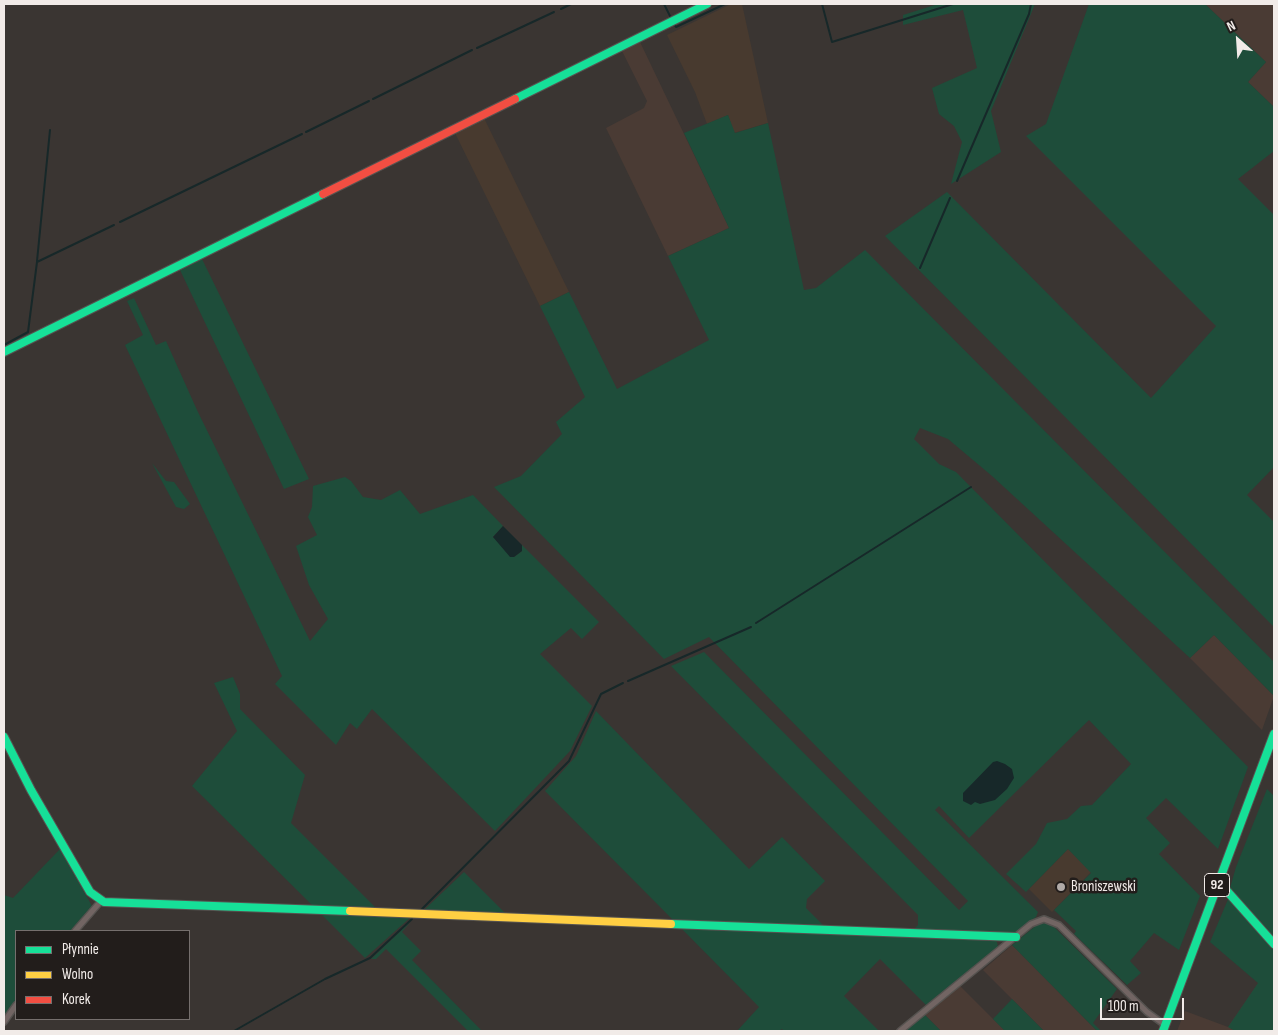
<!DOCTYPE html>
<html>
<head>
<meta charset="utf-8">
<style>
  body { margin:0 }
  #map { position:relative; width:1278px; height:1035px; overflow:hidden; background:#3a3532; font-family:"Sofia Sans Condensed",sans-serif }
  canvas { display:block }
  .frame { position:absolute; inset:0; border:5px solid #f1ebe8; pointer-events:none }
  .legend { position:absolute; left:15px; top:930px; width:175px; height:90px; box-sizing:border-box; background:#221d1b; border:1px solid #756f6d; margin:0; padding:6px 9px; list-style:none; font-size:15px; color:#f1ebe8 }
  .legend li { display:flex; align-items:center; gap:10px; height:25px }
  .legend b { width:25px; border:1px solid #756f6d }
  .north { position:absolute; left:1213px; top:15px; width:50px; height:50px; -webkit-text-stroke:4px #221d1b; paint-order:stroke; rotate:334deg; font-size:14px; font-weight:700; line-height:20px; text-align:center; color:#f1ebe8 }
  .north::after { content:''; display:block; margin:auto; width:18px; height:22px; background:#f1ebe8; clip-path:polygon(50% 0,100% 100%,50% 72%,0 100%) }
  .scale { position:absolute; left:1100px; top:998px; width:84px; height:22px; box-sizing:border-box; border:2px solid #f1ebe8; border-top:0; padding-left:6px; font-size:15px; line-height:18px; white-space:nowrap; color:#f1ebe8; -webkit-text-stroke:4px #221d1b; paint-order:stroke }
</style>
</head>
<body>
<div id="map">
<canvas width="1278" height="1035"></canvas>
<div class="frame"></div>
<ul class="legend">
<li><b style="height:6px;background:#16e098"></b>Płynnie</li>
<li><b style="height:6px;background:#ffcf43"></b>Wolno</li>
<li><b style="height:6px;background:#f24e42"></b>Korek</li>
</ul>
<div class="north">N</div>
<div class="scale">100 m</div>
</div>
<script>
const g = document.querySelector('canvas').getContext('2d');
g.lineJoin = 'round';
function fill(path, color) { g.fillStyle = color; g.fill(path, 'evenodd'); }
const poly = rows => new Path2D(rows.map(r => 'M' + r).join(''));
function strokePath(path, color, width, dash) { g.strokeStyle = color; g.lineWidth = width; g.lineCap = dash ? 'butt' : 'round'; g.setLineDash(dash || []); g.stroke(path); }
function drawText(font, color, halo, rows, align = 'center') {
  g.font = font + ' "Sofia Sans Condensed",sans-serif'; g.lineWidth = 5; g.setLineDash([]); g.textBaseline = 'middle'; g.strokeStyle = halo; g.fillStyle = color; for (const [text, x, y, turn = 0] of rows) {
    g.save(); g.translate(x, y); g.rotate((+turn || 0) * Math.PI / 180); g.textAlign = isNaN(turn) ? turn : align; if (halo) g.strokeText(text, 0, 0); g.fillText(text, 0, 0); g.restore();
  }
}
const built = poly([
  [1205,4,1274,4,1274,107,1248,82,1266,62],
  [640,42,729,228,668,256,606,128,644,108,647,101,622,51],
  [1214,635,1274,696,1262,730,1190,658],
  [1012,945,1097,1031,1044,1031,983,970],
  [1274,960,1266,1031,1177,1031,1185,1011,1228,1027],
  [960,986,1005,1031,941,1031,925,1015]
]);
const industrial = poly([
  [731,4,742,4,768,123,734,133,728,115,707,124,695,92,667,35],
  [484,118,569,292,540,306,455,133],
  [1068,849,1091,872,1052,912,1029,889]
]);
const green = poly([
  [938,4,1035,4,991,111,1001,152,951,184,962,142,954,126,939,114,932,88,977,68,963,10,903,25,903,15],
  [1089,4,1205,4,1266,62,1248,82,1274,107,1274,151,1238,179,1274,215,1274,467,1247,495,1274,522,1274,627,885,236,947,192,1151,398,1216,326,1026,136,1046,124],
  [728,115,735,133,768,123,804,290,816,288,865,250,1274,662,1274,696,1214,635,1190,658,992,476,948,439,920,428,914,439,939,464,956,472,1248,767,1218,849,1166,798,1146,818,1170,843,1159,854,1200,896,1179,950,1154,933,1130,961,1141,973,1127,985,1074,934,1076,931,1054,910,1091,873,1068,849,1026,892,1006,874,1036,844,1047,823,1067,819,1081,806,1092,805,1131,764,1089,720,969,838,939,806,935,810,1038,912,1036,917,1016,933,914,929,918,925,918,915,671,666,704,652,959,910,968,901,709,637,664,659,494,487,521,476,562,434,556,422,585,397,540,306,569,292,617,389,709,340,668,256,729,228,684,133],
  [202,259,224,304,309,479,284,489,180,270],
  [134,298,156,345,166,341,197,410,310,641,328,619,309,585,296,546,317,535,308,517,312,507,313,486,345,477,351,481,363,497,381,500,400,490,420,514,473,495,503,526,493,537,514,557,522,551,522,545,599,622,582,639,571,628,540,654,592,706,570,751,495,831,372,709,357,729,350,723,336,745,275,684,282,676,125,345,143,335,127,301],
  [152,463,166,481,174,482,190,504,184,509,176,507],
  [233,677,240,694,240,709,305,775,291,823,376,908,313,906,192,786,237,731,214,683],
  [596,711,749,869,782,837,825,881,807,899,806,908,823,925,673,920,545,791,576,756],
  [1267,789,1274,796,1274,939,1230,888,1236,867],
  [60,849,92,906,70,931,16,931,16,999,4,1016,4,895,13,898],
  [464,872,505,913,423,911],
  [1229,897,1274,947,1274,1031,1235,1031,1228,1027,1258,983,1210,942],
  [320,913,412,916,365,958],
  [411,921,402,932,421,951,412,960,482,1031,468,1031,386,949,376,959,371,959],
  [1046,923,1053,926,1117,989,1093,1023,1101,1031,1097,1031,1012,945,1038,924],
  [681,928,994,939,997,942,998,947,926,1005,880,959,844,996,879,1031,784,1031,782,1029,779,1031,737,1031,759,1007],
  [1012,999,1044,1031,1005,1031,993,1019],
  [925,1015,941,1031,905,1031]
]);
const water = poly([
  [503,526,522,545,522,551,514,557,510,557,493,537],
  [997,761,1005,764,1012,769,1014,778,1007,789,995,800,980,804,975,802,971,805,963,801,963,793,993,762]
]);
const stream = poly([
  [664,4,670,16],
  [822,4,832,42,953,4],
  [561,9,571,4],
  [674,24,676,27,725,4],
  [477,48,554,12],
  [373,99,472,50],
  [306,132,369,101],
  [957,181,1029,14,1031,4],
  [120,222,302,134],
  [37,261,50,130],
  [920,268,950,198],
  [4,345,28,332,37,262,114,225],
  [756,623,971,487],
  [628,681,751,627],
  [421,910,569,761,601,694,623,683],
  [234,1031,325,979,370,958,412,919]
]);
const street = poly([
  [75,931,101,901],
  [4,1022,16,1005],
  [900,1031,1031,924,1044,919,1059,925,1147,1012,1165,1025]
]);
const fast = poly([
  [515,99,707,4],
  [4,352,323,194],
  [4,737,31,790,90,892,104,902,350,911],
  [1217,886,1227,891,1274,944],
  [671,924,1016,937],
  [1163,1031,1274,734]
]);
const slow = poly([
  [350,911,671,924]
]);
const jam = poly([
  [323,194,515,99]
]);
const markers = [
  [1061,887,5,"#b1aba8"]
];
const shields = [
  [1217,885,25]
];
const shieldNames = [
  ["92",1217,885]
];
const poiNames = [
  ["Broniszewski",1071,887]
];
fill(built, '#4a3b34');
fill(industrial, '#483a2f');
fill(green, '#1e4d3a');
fill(water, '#172829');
strokePath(stream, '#172829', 2);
strokePath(street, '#565350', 8);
strokePath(fast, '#565350', 10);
strokePath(slow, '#565350', 10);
strokePath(jam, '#565350', 10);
strokePath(street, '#726563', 5);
strokePath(fast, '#16e098', 8);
strokePath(slow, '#ffcf43', 8);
strokePath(jam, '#f24e42', 8);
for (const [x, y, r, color] of markers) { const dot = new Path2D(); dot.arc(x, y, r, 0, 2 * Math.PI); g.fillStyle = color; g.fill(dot); strokePath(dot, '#221d1b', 2); }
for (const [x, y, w] of shields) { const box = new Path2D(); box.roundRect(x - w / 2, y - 11.5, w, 23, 4); g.fillStyle = '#221d1b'; g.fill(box); strokePath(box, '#f1ebe8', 1); }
drawText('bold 14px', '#f1ebe8', null, shieldNames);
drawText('15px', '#f1ebe8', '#221d1b', poiNames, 'left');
</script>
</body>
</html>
